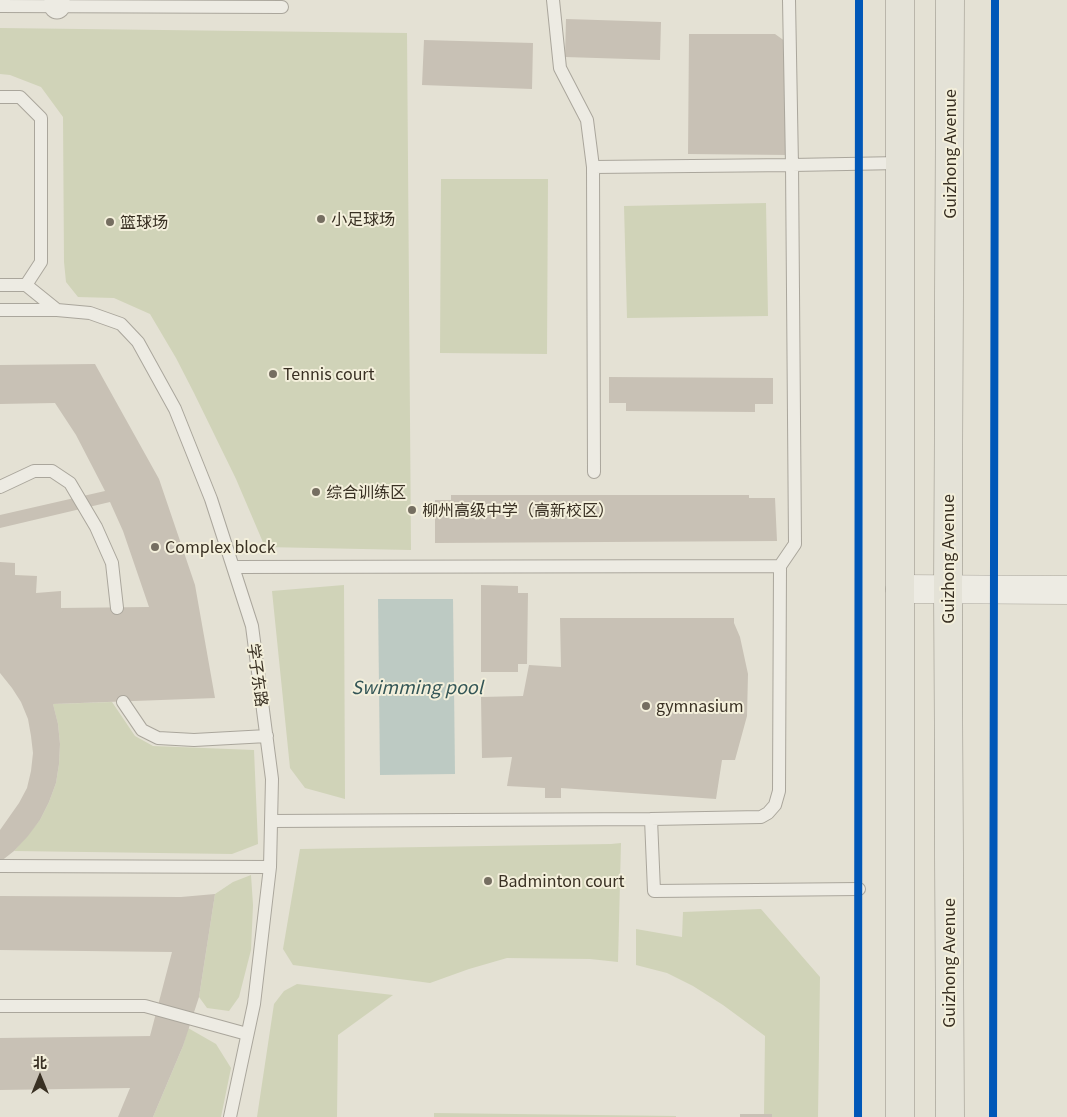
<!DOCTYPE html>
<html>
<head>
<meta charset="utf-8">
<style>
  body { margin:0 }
  #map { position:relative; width:1067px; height:1117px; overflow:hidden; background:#e4e1d4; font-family:Georgia,"Noto Sans SC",serif }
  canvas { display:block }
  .north { position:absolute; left:15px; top:1052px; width:50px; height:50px; -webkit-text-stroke:4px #f3efdb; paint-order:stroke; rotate:0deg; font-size:14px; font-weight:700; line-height:20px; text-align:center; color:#393023 }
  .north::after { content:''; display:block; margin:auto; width:18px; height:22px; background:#393023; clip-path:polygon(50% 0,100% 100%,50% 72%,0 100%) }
</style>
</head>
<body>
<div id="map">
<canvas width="1067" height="1117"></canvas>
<div class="north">北</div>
</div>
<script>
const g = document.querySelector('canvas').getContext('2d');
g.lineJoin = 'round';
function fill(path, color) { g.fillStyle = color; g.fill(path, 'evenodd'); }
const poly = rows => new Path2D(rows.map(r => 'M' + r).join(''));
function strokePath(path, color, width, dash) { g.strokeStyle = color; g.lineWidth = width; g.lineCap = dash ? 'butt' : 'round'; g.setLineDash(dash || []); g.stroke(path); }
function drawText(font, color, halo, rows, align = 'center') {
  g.font = font + ' Georgia,"Noto Sans SC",serif'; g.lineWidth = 4; g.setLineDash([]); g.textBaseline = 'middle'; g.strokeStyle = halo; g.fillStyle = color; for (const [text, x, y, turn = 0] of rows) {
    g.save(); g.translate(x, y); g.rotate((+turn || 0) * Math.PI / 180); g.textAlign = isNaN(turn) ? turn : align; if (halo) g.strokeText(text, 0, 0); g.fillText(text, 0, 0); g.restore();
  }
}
const green = poly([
  [0,28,407,33,411,550,265,547,236,479,194,393,176,358,150,314,114,298,78,297,66,282,64,262,63,117,41,87,10,75,0,74],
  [441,179,548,179,547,354,440,353],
  [766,203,768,316,627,318,624,206],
  [344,585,345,799,305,788,290,768,272,591],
  [112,702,135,736,153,746,254,750,258,844,232,854,14,851,40,820,49,802,56,783,59,764,60,744,58,724,53,704],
  [621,843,618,962,590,959,507,958,469,969,430,983,293,965,283,949,300,849,611,844],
  [251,875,253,905,251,950,239,997,229,1011,207,1008,199,997,215,894,233,882],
  [761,909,820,977,818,1117,772,1117,772,1114,764,1114,765,1036,723,1005,693,986,667,973,636,965,636,929,682,937,683,912],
  [297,984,393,995,338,1035,337,1117,257,1117,274,1004,284,991],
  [188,1028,216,1044,231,1068,221,1117,153,1117,183,1046],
  [434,1113,676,1116,676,1117,434,1117]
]);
const water = poly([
  [378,599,453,599,455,774,380,775]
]);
const building = poly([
  [566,19,661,22,660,60,565,57],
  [689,34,775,34,789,44,788,155,688,154],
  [424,40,533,43,532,89,422,85],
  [95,364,159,479,195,585,215,698,53,704,58,724,60,744,59,764,56,783,49,802,40,820,28,836,14,851,0,862,0,830,19,803,27,788,31,771,33,753,31,736,28,719,21,702,12,688,0,673,0,562,15,563,15,575,37,576,36,593,61,591,61,608,149,607,123,531,110,502,0,528,0,515,105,491,76,435,55,403,0,404,0,365],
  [609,377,773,378,773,404,755,404,755,412,626,411,626,403,609,403],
  [451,495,749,495,749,498,775,498,777,541,435,543,435,500,451,500],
  [481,585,518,586,518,593,528,593,527,664,518,664,518,672,481,672],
  [560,618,734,618,734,623,740,637,748,674,747,716,735,760,722,760,716,799,561,788,561,798,545,798,545,788,507,786,512,757,482,758,481,697,523,696,529,665,561,667],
  [215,894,199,997,183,1046,153,1117,118,1117,130,1088,0,1090,0,1038,150,1036,172,952,0,950,0,896,181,897],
  [740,1114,772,1114,772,1117,740,1117]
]);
const service = poly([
  [553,0,560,68,587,120,593,167,594,472],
  [0,6,282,7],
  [0,97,20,97,41,118,41,262,26,285,0,285],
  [593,167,792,165,789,0],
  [26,285,57,310],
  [0,310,57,310,90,313,121,324,138,342,175,409,211,499,252,626,272,779,270,867,254,1004,230,1117],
  [0,487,34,471,52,471,70,483,96,527,112,563,117,608],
  [780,566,795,544,792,165,900,163],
  [234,567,780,566,779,791,775,805,768,813,761,817,651,819,272,821],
  [123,702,142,730,158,738,194,740,267,736],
  [651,819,654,891,859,889],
  [0,866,270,867],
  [0,1006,145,1006,247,1034]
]);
const minor = poly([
  [57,6,57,0]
]);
const tertiary = poly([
  [900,589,1067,590]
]);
const primary = poly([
  [900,0,900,1117],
  [950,1117,948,590,950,0]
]);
const cycleway = poly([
  [858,1117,859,0],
  [993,1117,995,0]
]);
const markers = [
  [321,219,5,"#756e61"],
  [110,222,5,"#756e61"],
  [273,374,5,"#756e61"],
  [316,492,5,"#756e61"],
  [412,510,5,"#756e61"],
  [155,547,5,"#756e61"],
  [646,706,5,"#756e61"],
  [488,881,5,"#756e61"]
];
const streetNames = [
  ["Guizhong Avenue",950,154,-90],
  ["Guizhong Avenue",948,559,-90],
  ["学子东路",258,675,82],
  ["Guizhong Avenue",949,963,-90]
];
const poiNames = [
  ["小足球场",331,219],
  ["篮球场",120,222],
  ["Tennis court",283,374],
  ["综合训练区",326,492],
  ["柳州高级中学（高新校区）",422,510],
  ["Complex block",165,547],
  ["gymnasium",656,706],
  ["Badminton court",498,881]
];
const waterNames = [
  ["Swimming pool",417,687]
];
fill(green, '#d0d3b8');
fill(water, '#bdcac3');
fill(building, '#c8c1b5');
strokePath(service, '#aaa69c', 14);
strokePath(minor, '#aaa69c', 27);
strokePath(tertiary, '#aaa69c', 29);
strokePath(primary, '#908c82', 29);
strokePath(service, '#edebe3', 12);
strokePath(minor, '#edebe3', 25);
strokePath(tertiary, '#edebe3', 28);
strokePath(primary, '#e4e2d7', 28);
strokePath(cycleway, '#0057b8', 8);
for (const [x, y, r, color] of markers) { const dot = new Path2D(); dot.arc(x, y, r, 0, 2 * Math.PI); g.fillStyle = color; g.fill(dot); strokePath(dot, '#f3efdb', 2); }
drawText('16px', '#393023', '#f3efdb', streetNames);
drawText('16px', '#393023', '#f3efdb', poiNames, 'left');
drawText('italic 18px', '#345657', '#f3efdb', waterNames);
</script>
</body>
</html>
